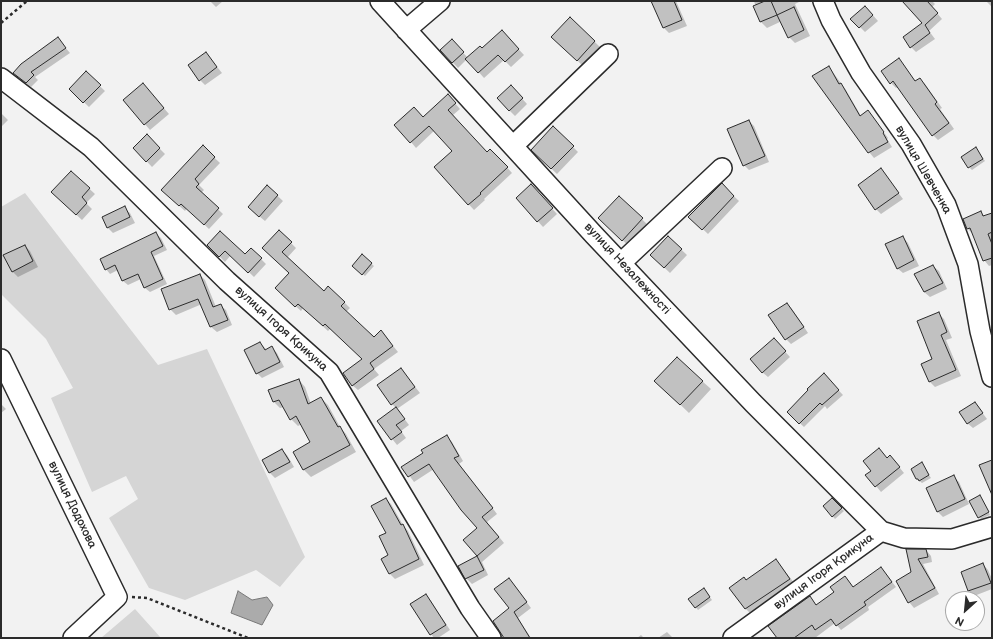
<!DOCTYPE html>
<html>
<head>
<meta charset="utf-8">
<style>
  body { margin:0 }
  #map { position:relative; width:993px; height:639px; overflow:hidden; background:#f2f2f2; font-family:"Balsamiq Sans",sans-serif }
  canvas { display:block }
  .frame { position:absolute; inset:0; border:2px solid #2b2b2b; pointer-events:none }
  .north { position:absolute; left:945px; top:591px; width:40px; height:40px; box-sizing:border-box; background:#fff; border:1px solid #aaa; border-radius:50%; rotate:207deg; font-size:11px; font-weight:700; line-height:16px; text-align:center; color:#2b2b2b }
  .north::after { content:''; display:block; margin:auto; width:14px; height:18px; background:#2b2b2b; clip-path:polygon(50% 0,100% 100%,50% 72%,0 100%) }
</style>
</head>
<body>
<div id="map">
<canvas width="993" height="639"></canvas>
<div class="frame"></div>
<div class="north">N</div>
</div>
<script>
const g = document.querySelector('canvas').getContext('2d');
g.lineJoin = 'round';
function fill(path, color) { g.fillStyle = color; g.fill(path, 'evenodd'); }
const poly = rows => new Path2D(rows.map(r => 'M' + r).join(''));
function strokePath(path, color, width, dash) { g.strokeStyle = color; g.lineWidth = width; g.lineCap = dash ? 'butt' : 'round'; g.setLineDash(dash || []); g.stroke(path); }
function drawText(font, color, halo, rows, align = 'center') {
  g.font = font + ' "Balsamiq Sans",sans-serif'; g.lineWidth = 3; g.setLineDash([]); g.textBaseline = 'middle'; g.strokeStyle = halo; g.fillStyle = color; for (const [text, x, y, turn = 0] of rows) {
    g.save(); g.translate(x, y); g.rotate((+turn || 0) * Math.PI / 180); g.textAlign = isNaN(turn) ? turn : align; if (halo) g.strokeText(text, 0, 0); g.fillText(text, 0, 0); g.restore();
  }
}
const green = poly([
  [25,193,158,365,207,349,305,557,280,587,256,570,185,600,149,588,109,518,138,499,126,476,92,492,51,398,73,388,46,339,1,294,1,207],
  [135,609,161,638,101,638]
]);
const water = poly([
  [238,591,252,600,267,597,273,605,262,625,231,613,238,591]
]);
const shadow = poly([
  [210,1,223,1,216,7],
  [653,1,676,1,687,26,669,33,664,28],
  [754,1,801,1,795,4,810,36,795,43,789,37,782,21,767,28,760,21],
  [904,1,932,1,935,4,932,7,942,19,929,31,935,39,916,52,911,47,924,24],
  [986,1,992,1,992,6,991,6],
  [870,12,878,21,865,32,860,27],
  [570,18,600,47,582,65,553,37],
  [507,37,524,55,511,67,504,60,484,78,467,59,458,68,441,50,457,46,468,58],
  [58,39,70,53,35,77,38,80,31,87,18,77],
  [206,53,222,73,205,85,200,80],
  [898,60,916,82,919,79,925,84,942,108,940,109,954,129,938,140,933,135,898,87,896,88,891,83],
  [829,67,846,90,861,116,873,117,888,138,887,139,892,147,874,158,869,152],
  [86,73,105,91,89,107,70,89],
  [148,90,169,114,150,130,124,100],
  [516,92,527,104,515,116,509,110],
  [453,101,460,109,453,115,487,153,496,155,512,173,484,199,485,200,474,210,435,168,453,151,435,130,416,148,411,142,423,118],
  [1,113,8,120,1,127],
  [749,121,754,126,769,162,749,170,744,165],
  [553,127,578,152,557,174,532,150],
  [147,136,165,154,152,167,134,148],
  [203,147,220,163,199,185,204,190,201,193,223,214,209,229,187,208,185,211,167,195],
  [976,149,985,161,972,170,969,167],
  [881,170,903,199,881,214,876,209],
  [71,172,95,194,86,203,92,209,82,220,58,198],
  [722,185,739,201,708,234,690,217],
  [268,187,283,201,265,221,254,212],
  [536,191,557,214,543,227,517,198],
  [619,197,650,227,631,248,607,226],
  [124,208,130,213,135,223,113,233,108,228,103,218],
  [981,212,985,217,992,214,992,265,989,266,984,260,974,235,968,229],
  [156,234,161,238,167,250,154,256,167,284,150,292,145,288,141,279,128,285,123,281,118,270,110,274,106,269],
  [668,237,687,255,670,273,651,255],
  [903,237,908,243,919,266,903,273,897,268],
  [291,243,296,248,287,258,324,292,328,288,345,303,350,308,346,312,375,339,381,331,398,352,374,369,379,375,358,390,352,385,363,359,330,329,328,331,303,308,301,311,281,293,290,273,269,254],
  [208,245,245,256,251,249,266,264,254,277,231,255,225,262],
  [25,246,30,251,38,267,18,277,12,271],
  [362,256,374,266,365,276,353,266],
  [933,266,939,271,947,289,930,297,924,292],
  [200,275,205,280,216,307,220,305,226,310,232,325,217,332,211,327,202,304,176,315,170,309],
  [787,304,792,309,808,333,791,344,786,339],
  [939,314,944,319,952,338,946,340,961,376,935,387,930,382],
  [260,343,267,350,272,348,277,353,284,367,262,378,257,373],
  [779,345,790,357,768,377,762,372],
  [401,369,420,393,397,409,409,425,401,431,406,438,397,445,378,421,396,408,392,404],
  [824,375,843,395,827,409,825,406,804,427,788,412],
  [299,380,305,387,311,404,321,398,328,405,340,427,346,434,356,452,311,477,304,470,294,452,312,442,302,424,298,426,291,419,284,407,280,408,274,402],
  [702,381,711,389,689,413,664,389],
  [975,403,987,419,973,428,967,423],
  [1,404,6,409,1,413],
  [447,437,452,442,463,461,459,464,497,514,487,522,504,543,482,562,488,575,472,584,466,578,459,566,478,556,465,540,478,529,434,469,414,482,403,467],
  [282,450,287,455,294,467,275,478,270,473],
  [895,462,904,473,881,492,867,475],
  [922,464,931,478,922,483,917,479],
  [953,476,959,482,969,504,943,517,938,512,927,489],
  [980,496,990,515,981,519,979,517],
  [386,499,391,504,403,525,408,531,424,565,395,579,390,574,382,559,389,556],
  [832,499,844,511,835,519,824,506],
  [907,550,926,550,931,556,932,562,923,564,939,594,914,608,909,602,912,573],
  [776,560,795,584,751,614,745,608,746,581],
  [983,564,988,570,992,579,992,589,974,596,969,591,962,572],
  [881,568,896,587,868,607,869,610,841,630,835,623,815,638,778,638,810,598,817,606,854,588],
  [513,584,531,608,518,618,531,638,505,638],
  [706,592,712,600,698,610,690,600],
  [426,595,431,601,450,630,438,638,434,638,431,634],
  [667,632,673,638,658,638],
  [641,635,644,638,637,638]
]);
const building = poly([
  [651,1,674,1,682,20,663,28,651,1],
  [765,1,771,1,777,15,760,22,753,6,765,1],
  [902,1,927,1,938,13,925,25,930,33,910,48,903,37,922,23,902,1],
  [865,6,873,15,859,28,850,19,865,6],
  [794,7,804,30,788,38,777,15,794,7],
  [570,17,595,41,577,61,551,37,570,17],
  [502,30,519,49,505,62,498,55,478,73,465,59,480,46,482,48,502,30],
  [58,37,66,48,31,72,34,75,26,83,13,73,21,64,58,37],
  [452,39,464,52,452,63,440,50,452,39],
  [206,52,217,67,199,81,188,65,206,52],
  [899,58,915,81,920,78,937,102,935,104,949,123,932,136,893,81,890,84,881,71,899,58],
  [829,66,839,84,841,83,860,116,868,110,884,132,883,133,888,142,868,153,812,76,829,66],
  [86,71,101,85,83,103,69,89,86,71],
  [143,83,164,108,144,125,123,100,143,83],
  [511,85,523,98,509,111,497,98,511,85],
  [448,94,456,103,448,110,487,152,490,149,508,167,480,193,481,194,468,205,434,167,452,151,429,126,410,143,394,125,414,107,423,117,448,94],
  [749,120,765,156,743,166,727,129,749,120],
  [553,126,574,146,551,169,531,150,553,126],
  [147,134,160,148,146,162,133,148,147,134],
  [203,145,215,157,195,179,199,184,196,187,219,208,204,225,181,204,179,206,161,190,203,145],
  [976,147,983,159,968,168,961,157,976,147],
  [881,168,899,193,875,210,858,185,881,168],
  [71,171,90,188,82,197,87,203,76,215,51,192,71,171],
  [722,183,734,196,702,230,688,217,722,183],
  [531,184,553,208,537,222,516,198,531,184],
  [267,185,278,195,259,217,248,207,267,185],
  [619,196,643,218,622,241,598,218,619,196],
  [125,206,130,217,107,228,102,217,125,206],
  [981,211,983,216,992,213,992,232,988,234,992,244,992,258,983,261,970,228,967,229,963,219,981,211],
  [279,230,292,242,282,252,324,291,328,286,345,302,341,306,374,337,381,330,393,346,370,363,374,369,352,386,343,373,362,359,325,324,323,326,298,304,295,307,275,288,289,273,262,248,279,230],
  [220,231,245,254,251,248,262,258,248,273,225,251,219,257,207,245,220,231],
  [156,232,163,246,151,252,163,279,144,288,138,274,122,281,115,265,105,270,100,259,156,232],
  [668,236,682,249,664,268,650,255,668,236],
  [903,236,914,260,897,269,885,244,903,236],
  [25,245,33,261,12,272,3,255,25,245],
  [362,254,372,263,362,275,352,266,362,254],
  [933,265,943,283,924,292,914,274,933,265],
  [200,274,213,307,221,304,228,320,210,327,198,299,169,310,161,289,200,274],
  [787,303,804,327,785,340,768,315,787,303],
  [939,312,947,332,941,335,956,370,929,382,921,364,932,359,917,321,939,312],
  [774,338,786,351,762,373,750,359,774,338],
  [260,342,265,350,272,346,280,362,256,374,244,350,260,342],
  [677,357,703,381,680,405,654,381,677,357],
  [401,368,415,387,391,405,377,385,401,368],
  [824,373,839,390,822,405,820,403,799,424,787,412,808,390,807,389,824,373],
  [299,379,308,404,321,397,338,427,340,426,350,445,303,470,293,452,310,442,296,416,290,420,279,400,273,402,268,390,299,379],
  [975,402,983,413,967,424,959,412,975,402],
  [396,407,405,419,396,425,402,432,391,440,377,421,396,407],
  [447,435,459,456,454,458,493,508,482,517,499,537,477,556,463,540,477,528,461,510,435,473,429,464,408,477,401,467,423,453,421,450,447,435],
  [879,448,887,458,890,455,900,467,875,487,865,475,871,471,863,461,879,448],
  [282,449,290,462,269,473,262,460,282,449],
  [992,460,992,495,979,465,992,460],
  [922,462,929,475,919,481,918,479,916,479,911,469,922,462],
  [954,475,965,499,937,512,926,488,954,475],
  [980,495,989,512,978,518,969,501,980,495],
  [386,498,401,525,403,524,419,559,389,574,381,559,388,555,379,536,386,533,371,506,386,498],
  [832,498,842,508,832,517,823,506,832,498],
  [906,549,926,549,928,557,918,559,935,588,908,603,896,581,911,572,906,549],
  [477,556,484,570,465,579,458,566,477,556],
  [776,559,790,579,745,609,729,588,744,577,746,580,776,559],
  [983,563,991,583,968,591,961,572,983,563],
  [881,567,892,582,864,602,866,605,836,626,831,619,815,630,812,625,794,638,777,638,768,626,810,596,816,605,834,592,830,587,845,576,853,587,881,567],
  [509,578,527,602,514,612,530,638,504,638,493,621,509,608,494,589,509,578],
  [704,588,710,597,695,608,688,599,704,588],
  [426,594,446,625,430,635,410,604,426,594]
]);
const path = poly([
  [1,23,27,1],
  [132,597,147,598,248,638]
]);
const minor = poly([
  [380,1,594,235,753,403,881,531],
  [823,1,831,20,861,73,911,144,946,205,968,264,980,331,992,377],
  [406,30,440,1],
  [1,78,91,147,227,281,329,372,470,608,491,638],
  [513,146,608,54],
  [621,263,722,168],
  [1,359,117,597,73,638],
  [733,638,881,531,904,538,952,539,992,527]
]);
const streetNames = [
  ["вулиця Шевченка",923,170,60],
  ["вулиця Незалежності",627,269,47],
  ["вулиця Ігоря Крикуна",281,329,42],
  ["вулиця Додохова",72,505,64],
  ["вулиця Ігоря Крикуна",824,572,-36]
];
fill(green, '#d5d5d5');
fill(water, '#ababab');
strokePath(water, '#787878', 1);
fill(shadow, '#0003');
fill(building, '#c1c1c1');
strokePath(building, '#2b2b2b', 1);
strokePath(minor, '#2b2b2b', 22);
strokePath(path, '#2b2b2b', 2.5, [3, 3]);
strokePath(minor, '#fff', 19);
drawText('12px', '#2b2b2b', '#fff', streetNames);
</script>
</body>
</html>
